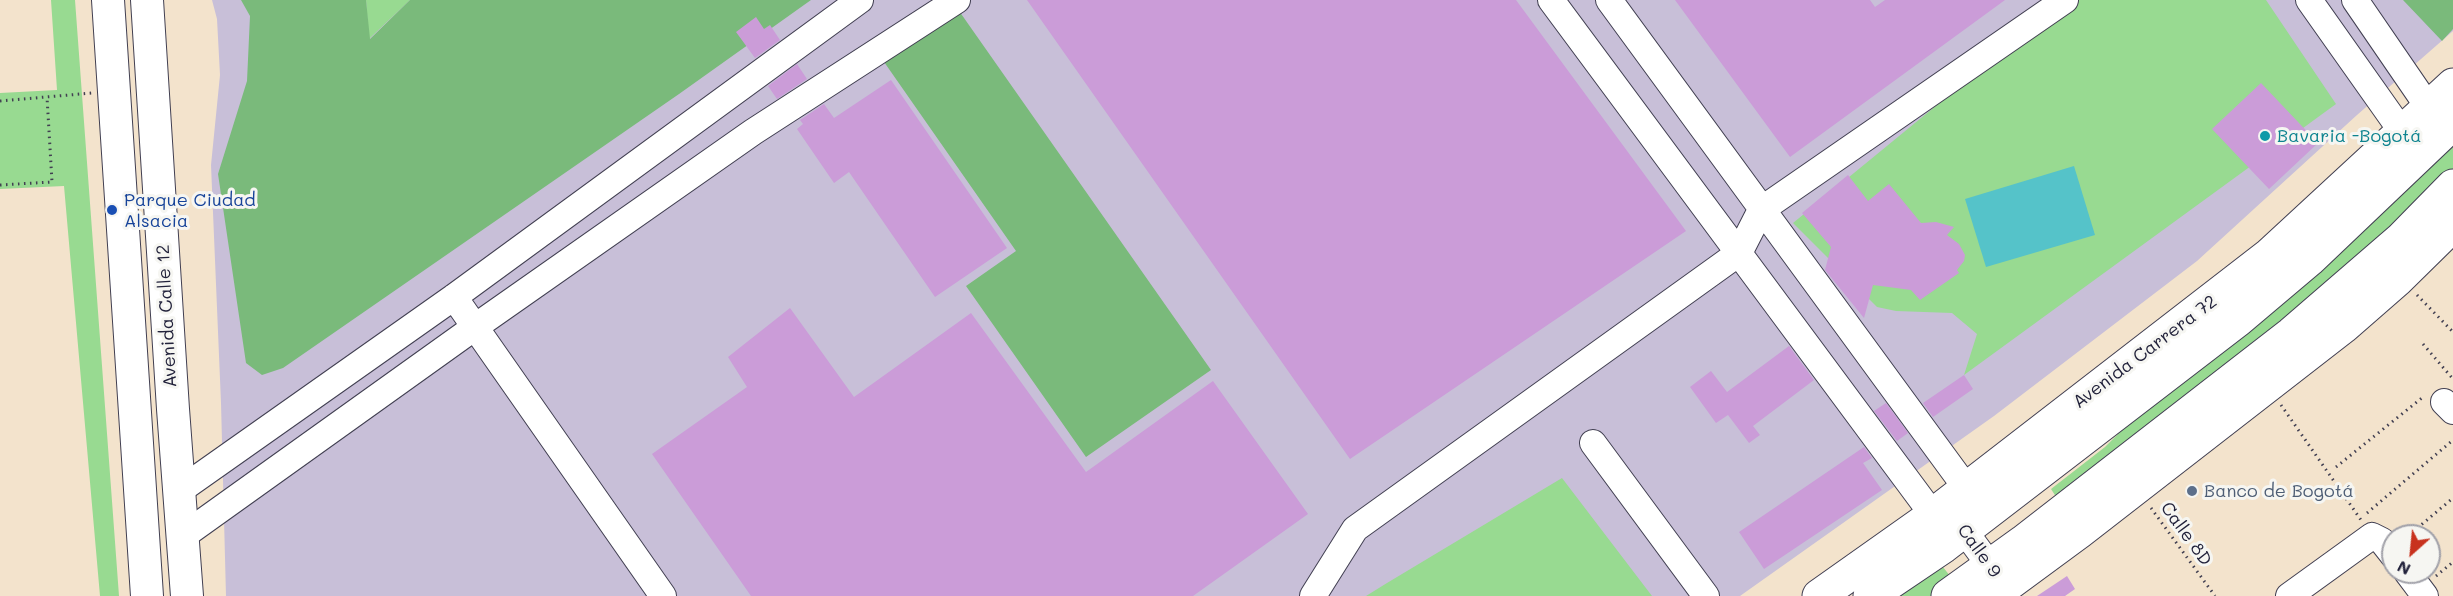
<!DOCTYPE html>
<html>
<head>
<meta charset="utf-8">
<style>
  body { margin:0 }
  #map { position:relative; width:2453px; height:596px; overflow:hidden; background:#f3e3cc; font-family:Mali,sans-serif }
  canvas { display:block }
  .north { position:absolute; left:2381px; top:524px; width:60px; height:60px; box-sizing:border-box; background:#f6f6f2; border:2px solid #a1a1a9; border-radius:50%; rotate:207deg; font-size:16px; font-weight:700; line-height:24px; text-align:center; color:#22223b }
  .north::after { content:''; display:block; margin:auto; width:21px; height:27px; background:#c8321e; clip-path:polygon(50% 0,100% 100%,50% 72%,0 100%) }
</style>
</head>
<body>
<div id="map">
<canvas width="2453" height="596"></canvas>
<div class="north">N</div>
</div>
<script>
const g = document.querySelector('canvas').getContext('2d');
g.lineJoin = 'round';
function fill(path, color) { g.fillStyle = color; g.fill(path, 'evenodd'); }
const poly = rows => new Path2D(rows.map(r => 'M' + r).join(''));
function strokePath(path, color, width, dash) { g.strokeStyle = color; g.lineWidth = width; g.lineCap = dash ? 'butt' : 'round'; g.setLineDash(dash || []); g.stroke(path); }
function drawText(font, color, halo, rows, align = 'center') {
  g.font = font + ' Mali,sans-serif'; g.lineWidth = 6; g.setLineDash([]); g.textBaseline = 'middle'; g.strokeStyle = halo; g.fillStyle = color; for (const [text, x, y, turn = 0] of rows) {
    g.save(); g.translate(x, y); g.rotate((+turn || 0) * Math.PI / 180); g.textAlign = isNaN(turn) ? turn : align; if (halo) g.strokeText(text, 0, 0); g.fillText(text, 0, 0); g.restore();
  }
}
const industrial = poly([
  [212,0,2453,0,2453,31,2357,115,2197,261,1994,416,1740,596,226,596,221,403,211,165,220,75,217,19]
]);
const green = poly([
  [51,0,75,0,119,596,100,596,64,186,0,189,0,93,57,90],
  [366,0,410,0,369,39],
  [2065,0,2266,0,2336,104,1964,375,1977,334,1952,313,1896,311,1877,307,1793,223],
  [2453,134,2453,174,2363,261,2060,503,2051,489,2105,447,2130,422],
  [1562,478,1652,596,1366,596,1387,583],
  [1938,561,1955,582,1934,596,1887,596]
]);
const forest = poly([
  [241,0,366,0,370,39,410,0,811,0,679,94,283,368,262,375,246,363,218,174,247,81,250,16],
  [2403,0,2453,0,2453,29,2442,41],
  [957,8,1211,370,1086,457,966,286,1016,251,882,59]
]);
const water = poly([
  [2074,166,2095,235,1986,267,1965,199]
]);
const building = poly([
  [1027,0,1516,0,1686,231,1350,459],
  [1675,0,1870,0,1875,7,1885,0,2005,0,1790,157],
  [756,17,764,29,770,25,780,40,755,58,736,32],
  [797,64,807,79,777,99,768,86],
  [891,80,1007,248,935,297,849,172,834,183,797,129,803,124,800,120,824,104,834,118],
  [2261,83,2318,143,2269,189,2212,129],
  [1848,175,1868,201,1889,184,1921,223,1936,222,1954,227,1947,235,1959,244,1965,255,1964,261,1957,270,1959,273,1920,300,1911,290,1873,285,1864,318,1825,270,1831,247,1802,213],
  [790,308,854,397,971,313,1086,472,1213,381,1308,514,1193,596,751,596,652,454,747,387,728,357],
  [1789,346,1814,380,1753,426,1760,435,1749,443,1728,415,1716,423,1690,387,1711,371,1727,392],
  [1964,375,1973,389,1933,417,1923,403],
  [1886,403,1908,433,1897,441,1874,411],
  [1864,447,1872,458,1863,463,1882,490,1764,569,1739,532],
  [2067,576,2075,589,2065,596,2037,596]
]);
const path = poly([
  [0,101,92,93],
  [0,185,52,182,47,97],
  [2417,295,2453,332],
  [2423,344,2453,379],
  [2281,405,2361,520],
  [2336,467,2423,397],
  [2151,508,2215,596],
  [2367,513,2453,440],
  [2408,536,2453,498],
  [2436,576,2453,562]
]);
const minor = poly([
  [1551,0,1933,515],
  [1609,0,1967,489],
  [2309,0,2403,133],
  [2355,0,2429,108],
  [454,297,663,596],
  [2444,402,2453,411],
  [1593,443,1706,596],
  [179,491,454,297,860,0],
  [1954,517,2000,579],
  [183,536,475,327,753,132,957,0],
  [2407,572,2425,596],
  [1313,596,1355,529,1739,253,1761,210,2065,0],
  [2289,596,2372,536,2382,541,2393,555]
]);
const major = poly([
  [108,0,147,596],
  [147,0,173,409,187,596]
]);
const highway = poly([
  [1819,596,1925,521,2269,255,2453,85],
  [1870,596,1944,546,2238,320,2309,260,2453,123],
  [1948,596,2023,542,2291,334,2401,239,2453,186],
  [1992,596,2079,532,2343,327,2398,279,2453,225]
]);
const markers = [
  [2265,136,6,"#0f9aa8"],
  [112,210,6,"#1a4fb4"],
  [2192,491,6,"#5c6f8a"]
];
const cultureNames = [
  ["Bavaria -Bogotá",2277,136]
];
const transitNames = [
  ["Parque Ciudad",124,200],
  ["Alsacia",124,221]
];
const streetNames = [
  ["Avenida Calle 12",167,316,-93],
  ["Avenida Carrera 72",2145,352,-37],
  ["Calle 8D",2186,534,54],
  ["Calle 9",1979,551,54]
];
const serviceNames = [
  ["Banco de Bogotá",2204,491]
];
fill(industrial, '#c8bfd8');
fill(green, '#98da91');
fill(forest, '#7aba7b');
fill(water, '#55c3c9');
fill(building, '#cb9cd8');
strokePath(minor, '#413f51', 28);
strokePath(major, '#413f51', 34);
strokePath(highway, '#413f51', 35);
strokePath(path, '#413f51', 3, [1.5, 4.5]);
strokePath(minor, '#fff', 26);
strokePath(major, '#fff', 32);
strokePath(highway, '#fff', 33);
for (const [x, y, r, color] of markers) { const dot = new Path2D(); dot.arc(x, y, r, 0, 2 * Math.PI); g.fillStyle = color; g.fill(dot); strokePath(dot, '#f6f6f2', 2); }
drawText('18px', '#0d838f', '#f6f6f2', cultureNames, 'left');
drawText('18px', '#164399', '#f6f6f2', transitNames, 'left');
drawText('18px', '#22223b', '#f6f6f2', streetNames);
drawText('18px', '#4e5e75', '#f6f6f2', serviceNames, 'left');
</script>
</body>
</html>
